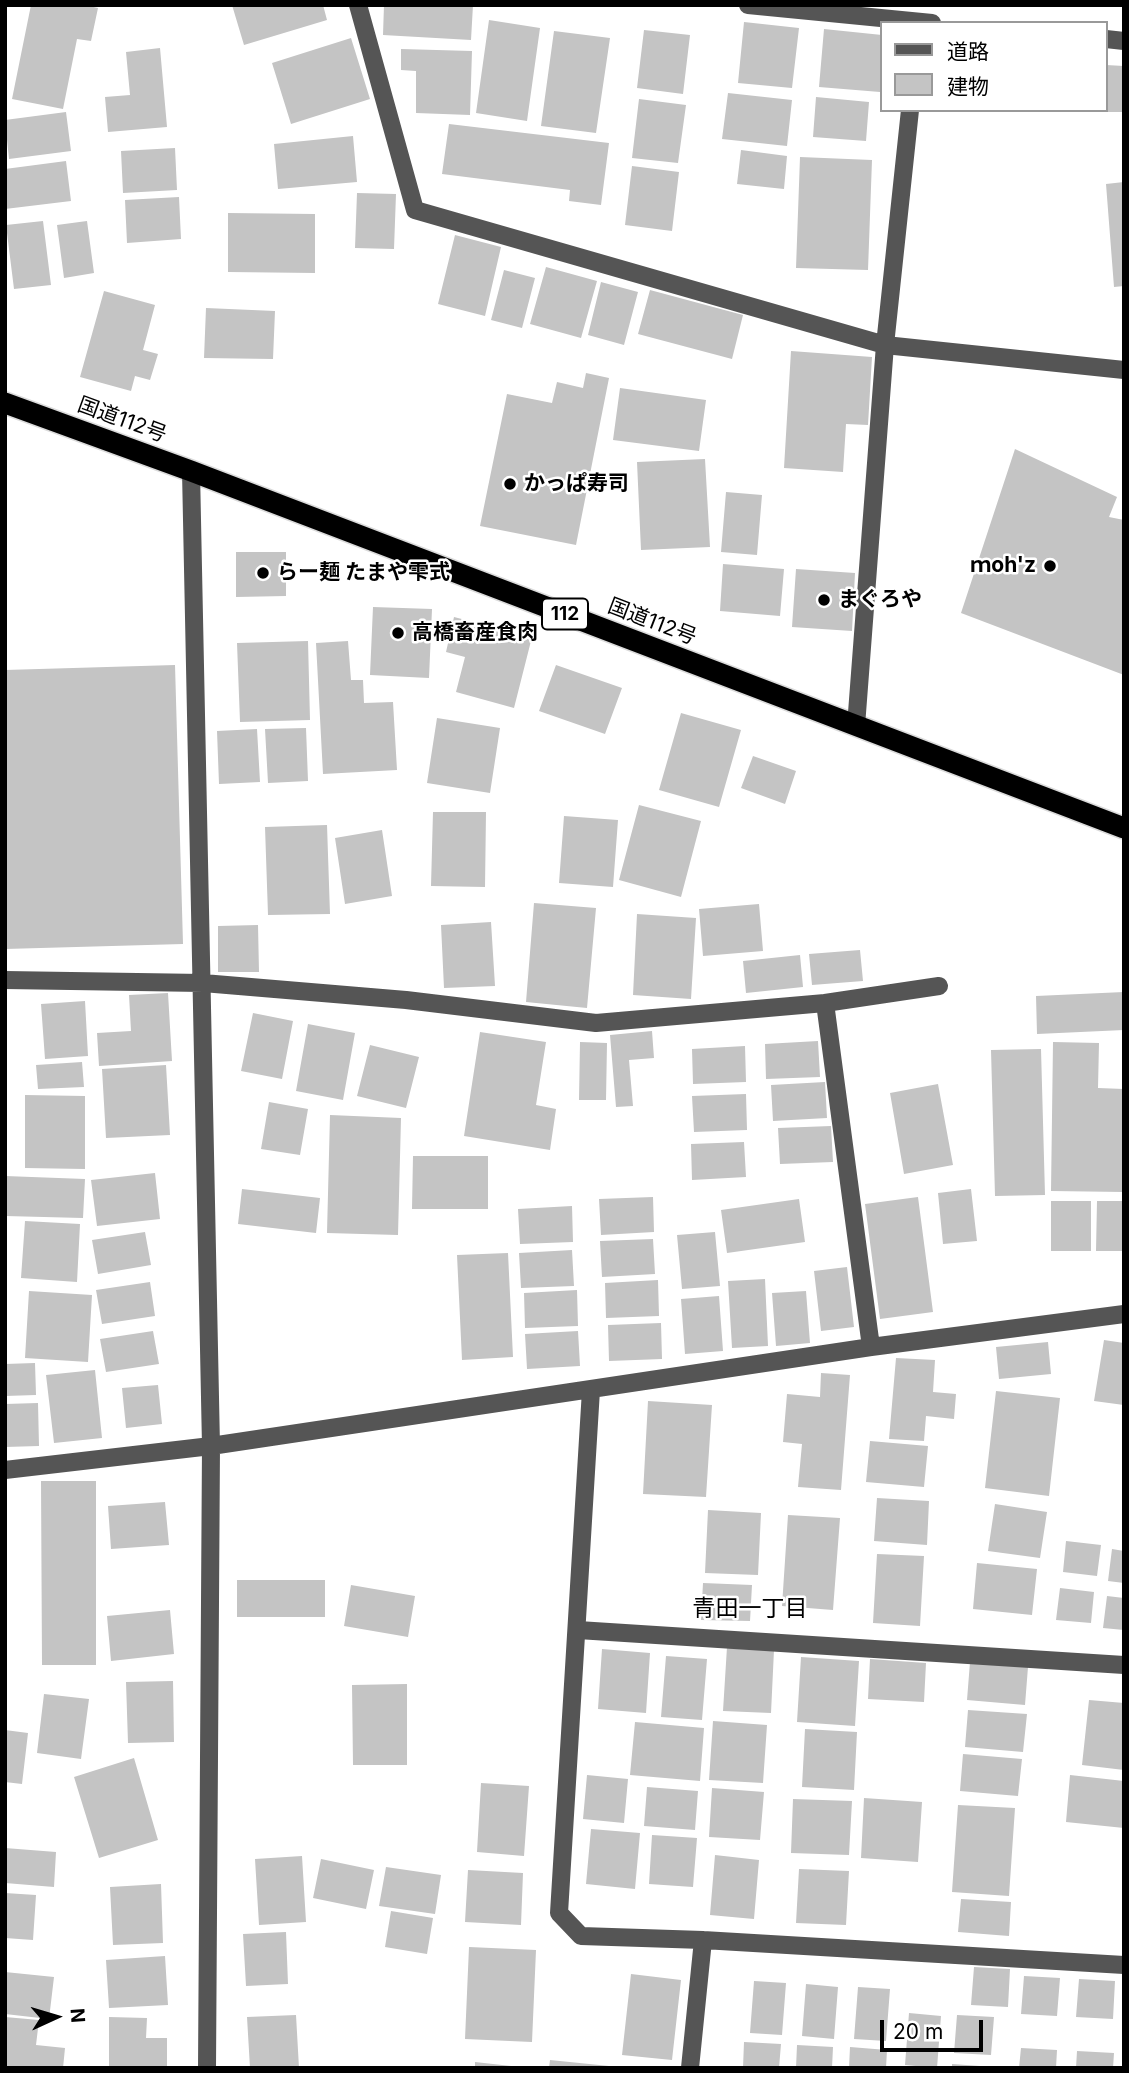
<!DOCTYPE html>
<html>
<head>
<meta charset="utf-8">
<style>
  body { margin:0 }
  #map { position:relative; width:1129px; height:2073px; overflow:hidden; background:#fff; font-family:Inter,"Noto Sans JP",sans-serif }
  canvas { display:block }
  .frame { position:absolute; inset:0; border:7px solid #000; pointer-events:none }
  .legend { position:absolute; left:880px; top:21px; width:228px; height:91px; box-sizing:border-box; background:#fff; border:2px solid #999; margin:0; padding:9px 12px; list-style:none; font-size:21px; color:#000 }
  .legend li { display:flex; align-items:center; gap:14px; height:35px }
  .legend b { width:35px; border:2px solid #999 }
  .north { position:absolute; left:21px; top:1982px; width:70px; height:70px; -webkit-text-stroke:5px #fff; paint-order:stroke; rotate:86deg; font-size:19px; font-weight:700; line-height:28px; text-align:center; color:#000 }
  .north::after { content:''; display:block; margin:auto; width:24px; height:32px; background:#000; clip-path:polygon(50% 0,100% 100%,50% 72%,0 100%) }
  .scale { position:absolute; left:880px; top:2020px; width:103px; height:32px; box-sizing:border-box; border:4px solid #000; border-top:0; padding-left:9px; font-size:21px; line-height:24px; white-space:nowrap; color:#000; -webkit-text-stroke:5px #fff; paint-order:stroke }
</style>
</head>
<body>
<div id="map">
<canvas width="1129" height="2073"></canvas>
<div class="frame"></div>
<ul class="legend">
<li><b style="height:9px;background:#555"></b>道路</li>
<li><b style="height:19px;background:#c4c4c4"></b>建物</li>
</ul>
<div class="north">N</div>
<div class="scale">20 m</div>
</div>
<script>
const g = document.querySelector('canvas').getContext('2d');
g.lineJoin = 'round';
function fill(path, color) { g.fillStyle = color; g.fill(path, 'evenodd'); }
const poly = rows => new Path2D(rows.map(r => 'M' + r).join(''));
function strokePath(path, color, width, dash) { g.strokeStyle = color; g.lineWidth = width; g.lineCap = dash ? 'butt' : 'round'; g.setLineDash(dash || []); g.stroke(path); }
function drawText(font, color, halo, rows, align = 'center') {
  g.font = font + ' Inter,"Noto Sans JP",sans-serif'; g.lineWidth = 5; g.setLineDash([]); g.textBaseline = 'middle'; g.strokeStyle = halo; g.fillStyle = color; for (const [text, x, y, turn = 0] of rows) {
    g.save(); g.translate(x, y); g.rotate((+turn || 0) * Math.PI / 180); g.textAlign = isNaN(turn) ? turn : align; if (halo) g.strokeText(text, 0, 0); g.fillText(text, 0, 0); g.restore();
  }
}
const building = poly([
  [31,5,85,5,98,8,91,41,77,39,63,109,12,99],
  [232,5,323,5,327,20,244,45],
  [384,5,473,5,471,40,383,35],
  [489,20,540,28,527,121,476,113],
  [744,22,799,28,792,88,738,83],
  [824,29,882,35,880,92,819,87],
  [644,30,690,35,683,94,637,88],
  [554,31,610,38,596,133,541,126],
  [351,38,370,99,291,124,272,63],
  [160,48,167,127,108,132,105,97,130,95,126,52],
  [401,49,472,51,470,115,416,113,416,71,401,70],
  [1106,65,1124,66,1124,112,1106,112],
  [728,93,792,100,787,146,722,139],
  [816,97,869,102,866,141,813,137],
  [639,99,686,105,678,163,632,158],
  [66,112,71,151,9,159,5,120],
  [449,124,609,143,601,205,569,201,570,190,442,174],
  [353,136,357,182,278,189,274,144],
  [175,148,177,190,123,193,121,151],
  [741,150,787,156,784,189,737,184],
  [800,157,872,160,868,270,796,268],
  [66,161,71,201,5,209,5,169],
  [632,166,679,172,672,231,625,225],
  [1124,182,1124,286,1114,287,1106,184],
  [357,193,396,194,394,249,355,248],
  [179,197,181,239,127,243,125,200],
  [228,213,315,214,315,273,228,272],
  [43,221,51,285,14,289,6,225],
  [87,221,94,273,64,278,57,225],
  [455,235,501,247,485,316,438,304],
  [546,267,597,281,581,338,530,324],
  [504,270,535,278,522,328,491,320],
  [601,282,638,292,624,345,588,335],
  [650,290,743,315,732,359,638,334],
  [104,291,155,305,143,350,158,354,150,380,135,376,131,391,80,377],
  [206,308,275,311,273,359,204,358],
  [791,351,872,357,868,425,846,424,843,472,784,468],
  [586,373,609,378,576,545,480,526,507,394,552,403,557,382,583,388],
  [620,388,706,400,699,451,613,440],
  [1015,449,1117,497,1109,517,1124,520,1124,675,961,613],
  [705,459,710,547,641,550,637,462],
  [726,492,762,495,757,555,721,552],
  [236,552,286,552,286,596,236,597],
  [723,564,784,569,780,616,720,611],
  [796,569,855,573,852,631,792,627],
  [373,607,432,609,429,678,370,675],
  [454,617,532,637,514,708,456,692,465,657,446,652],
  [308,641,310,720,240,722,237,643],
  [348,641,351,680,363,680,364,703,393,702,397,770,323,774,316,643],
  [175,665,183,944,5,949,5,670],
  [556,665,622,688,605,734,539,711],
  [681,713,741,730,719,807,659,790],
  [437,718,500,728,490,793,427,783],
  [306,728,308,781,268,783,265,729],
  [257,729,260,782,219,784,217,731],
  [753,756,796,771,785,804,741,788],
  [639,805,701,821,681,897,619,880],
  [433,812,486,812,485,887,431,886],
  [564,816,618,820,613,887,559,883],
  [327,825,330,914,268,915,265,827],
  [382,830,392,896,345,904,335,838],
  [534,903,596,908,587,1008,526,1002],
  [759,904,763,951,703,956,699,909],
  [637,914,696,918,691,999,633,995],
  [491,922,495,986,444,988,441,925],
  [258,925,259,972,218,972,218,926],
  [860,950,863,981,812,985,809,954],
  [800,955,803,987,746,993,743,961],
  [1124,992,1124,1030,1037,1034,1036,996],
  [168,993,172,1061,99,1066,97,1033,131,1031,129,995],
  [85,1001,88,1056,45,1059,41,1004],
  [253,1013,293,1021,282,1079,241,1071],
  [308,1024,355,1033,343,1100,296,1091],
  [652,1031,654,1058,629,1060,633,1106,616,1107,610,1035],
  [480,1032,546,1042,536,1105,556,1109,550,1150,464,1136],
  [818,1041,820,1077,766,1079,765,1044],
  [580,1042,607,1043,606,1100,579,1100],
  [1053,1042,1099,1043,1098,1088,1124,1089,1124,1192,1051,1191],
  [370,1045,419,1057,406,1108,357,1096],
  [745,1046,746,1082,693,1084,692,1049],
  [1041,1049,1045,1195,995,1196,991,1050],
  [82,1062,84,1087,38,1089,36,1065],
  [166,1065,170,1135,106,1138,102,1069],
  [825,1082,827,1118,773,1121,771,1085],
  [938,1084,953,1165,904,1174,890,1093],
  [746,1094,747,1130,694,1132,692,1096],
  [25,1095,85,1096,85,1169,25,1168],
  [269,1102,308,1109,300,1155,261,1149],
  [330,1115,401,1118,398,1235,327,1233],
  [831,1126,833,1162,780,1164,778,1128],
  [744,1142,746,1177,692,1180,691,1144],
  [413,1156,488,1156,488,1209,412,1209],
  [155,1173,160,1219,97,1226,91,1180],
  [5,1176,85,1179,83,1218,5,1216],
  [242,1189,320,1198,316,1233,238,1224],
  [971,1189,977,1241,943,1244,938,1193],
  [653,1197,654,1232,601,1235,599,1199],
  [918,1197,933,1312,880,1319,865,1204],
  [799,1199,805,1242,727,1253,721,1210],
  [1051,1201,1091,1201,1091,1251,1051,1251],
  [1097,1201,1124,1201,1124,1251,1096,1251],
  [572,1206,573,1242,520,1244,518,1209],
  [25,1221,80,1224,77,1282,21,1278],
  [145,1232,151,1265,98,1274,92,1240],
  [715,1232,720,1286,682,1289,677,1235],
  [653,1239,655,1274,602,1277,600,1241],
  [572,1250,574,1286,521,1288,519,1253],
  [508,1253,513,1357,462,1360,457,1255],
  [847,1267,854,1327,821,1331,814,1271],
  [765,1279,768,1346,732,1348,728,1281],
  [658,1280,659,1316,606,1318,605,1283],
  [150,1282,155,1316,102,1324,96,1290],
  [577,1290,578,1326,525,1328,524,1293],
  [29,1291,92,1295,88,1362,25,1358],
  [806,1291,810,1343,776,1346,772,1293],
  [719,1296,723,1351,685,1354,681,1299],
  [661,1323,662,1359,609,1361,608,1325],
  [153,1331,159,1364,106,1372,100,1339],
  [578,1331,580,1366,527,1369,525,1334],
  [1104,1340,1124,1343,1124,1405,1094,1401],
  [1048,1342,1051,1374,999,1379,996,1347],
  [896,1358,935,1360,933,1392,956,1394,954,1419,926,1416,924,1441,889,1439],
  [35,1363,36,1395,5,1396,5,1364],
  [95,1370,102,1438,54,1443,46,1375],
  [821,1373,850,1375,841,1490,798,1487,802,1444,783,1442,787,1394,820,1397],
  [158,1385,162,1424,126,1428,122,1388],
  [996,1391,1060,1398,1049,1496,985,1488],
  [648,1401,712,1405,706,1497,643,1494],
  [38,1403,39,1446,5,1447,5,1404],
  [870,1441,928,1446,924,1487,866,1482],
  [41,1481,96,1481,96,1665,42,1665],
  [877,1498,929,1501,927,1545,874,1541],
  [165,1502,169,1545,111,1549,108,1506],
  [995,1504,1047,1512,1040,1558,988,1551],
  [708,1510,761,1513,758,1575,705,1573],
  [788,1515,840,1518,833,1610,782,1606],
  [1066,1541,1101,1545,1097,1576,1063,1572],
  [1112,1549,1124,1551,1124,1583,1108,1581],
  [877,1554,924,1556,920,1626,873,1623],
  [977,1563,1037,1569,1032,1615,973,1609],
  [237,1580,325,1580,325,1617,237,1617],
  [703,1583,752,1585,750,1621,701,1620],
  [351,1585,415,1596,408,1637,344,1626],
  [1060,1588,1094,1592,1091,1623,1056,1620],
  [1107,1596,1124,1598,1124,1630,1103,1628],
  [170,1610,174,1654,111,1661,107,1616],
  [727,1647,774,1650,771,1713,723,1711],
  [602,1649,650,1653,646,1713,598,1709],
  [666,1656,707,1659,702,1720,661,1717],
  [801,1657,859,1661,855,1726,797,1722],
  [870,1659,926,1663,924,1702,868,1699],
  [970,1662,1028,1667,1025,1705,967,1700],
  [173,1681,174,1742,128,1743,126,1682],
  [407,1684,407,1765,353,1765,352,1685],
  [44,1694,89,1699,81,1759,37,1753],
  [1089,1700,1124,1703,1124,1770,1082,1765],
  [968,1710,1027,1714,1023,1752,965,1747],
  [713,1721,767,1725,763,1783,709,1780],
  [635,1722,704,1728,700,1781,630,1775],
  [805,1729,857,1732,854,1790,802,1787],
  [5,1730,28,1733,22,1784,5,1782],
  [963,1754,1022,1759,1018,1796,960,1791],
  [134,1758,158,1840,99,1858,74,1777],
  [587,1775,628,1779,624,1823,583,1819],
  [1070,1775,1124,1781,1124,1828,1066,1822],
  [481,1783,529,1786,524,1856,477,1852],
  [647,1787,698,1791,695,1830,644,1826],
  [712,1788,764,1792,760,1840,709,1837],
  [864,1798,922,1802,918,1862,861,1858],
  [793,1799,852,1801,849,1855,791,1853],
  [958,1805,1015,1808,1009,1896,952,1892],
  [591,1829,640,1833,635,1889,586,1884],
  [652,1835,697,1838,693,1887,649,1884],
  [5,1848,56,1852,54,1887,5,1883],
  [715,1855,759,1860,754,1919,710,1915],
  [302,1856,306,1922,259,1925,255,1859],
  [321,1859,374,1870,366,1909,313,1898],
  [386,1867,441,1875,435,1914,379,1906],
  [799,1869,849,1871,846,1925,796,1923],
  [468,1870,523,1873,521,1925,465,1922],
  [161,1884,163,1943,113,1945,110,1887],
  [5,1893,36,1895,33,1940,5,1938],
  [961,1899,1011,1902,1009,1936,958,1932],
  [391,1911,433,1918,427,1954,385,1947],
  [286,1932,288,1984,246,1986,243,1934],
  [469,1947,536,1950,532,2042,465,2039],
  [165,1956,168,2005,109,2008,106,1960],
  [974,1967,1010,1969,1008,2007,971,2005],
  [5,1972,54,1977,49,2019,5,2014],
  [631,1974,681,1980,672,2060,622,2055],
  [1024,1976,1060,1978,1057,2016,1021,2014],
  [1079,1979,1115,1981,1113,2019,1076,2017],
  [754,1981,786,1983,782,2035,750,2033],
  [806,1984,838,1987,834,2039,802,2036],
  [858,1987,890,1989,886,2041,854,2039],
  [909,2013,941,2016,937,2068,905,2065],
  [296,2015,299,2068,250,2068,247,2017],
  [957,2015,994,2017,991,2055,954,2053],
  [5,2017,39,2020,36,2045,65,2048,63,2068,5,2068],
  [109,2017,147,2018,146,2038,167,2038,167,2067,109,2066],
  [744,2042,781,2044,779,2068,743,2068],
  [797,2045,833,2047,832,2068,796,2068],
  [850,2047,887,2050,886,2068,849,2068],
  [1021,2048,1057,2050,1056,2068,1019,2068],
  [1077,2051,1114,2053,1113,2068,1076,2068],
  [550,2060,609,2066,609,2068,549,2068],
  [475,2062,511,2066,511,2068,475,2068],
  [952,2064,980,2066,980,2068,952,2068]
]);
const minor = poly([
  [358,5,415,210,885,345,1124,370],
  [748,5,932,23],
  [1106,39,1124,41],
  [191,471,211,1446,207,2068],
  [856,726,885,345,910,110],
  [5,980,203,983,406,1000,596,1023,825,1003],
  [871,1347,825,1003,939,986],
  [591,1390,559,1913,581,1936,703,1940,1124,1965],
  [5,1470,211,1446,871,1347,1124,1314],
  [578,1630,1124,1665],
  [690,2068,703,1940]
]);
const highway = poly([
  [5,403,191,471,1124,828]
]);
const markers = [
  [510,484,7,"#000"],
  [1050,566,7,"#000"],
  [263,573,7,"#000"],
  [824,600,7,"#000"],
  [398,633,7,"#000"]
];
const shields = [
  [565,614,46]
];
const shieldNames = [
  ["112",565,614]
];
const streetNames = [
  ["国道112号",122,420,20],
  ["国道112号",652,622,21]
];
const poiNames = [
  ["かっぱ寿司",524,484],
  ["ｍoh'z",1036,566,"right"],
  ["らー麺 たまや雫式",277,573],
  ["まぐろや",838,600],
  ["高橋畜産食肉",412,633]
];
const neighbourhoodNames = [
  ["青田一丁目",750,1609]
];
fill(building, '#c4c4c4');
strokePath(highway, '#dbdbdb', 24);
strokePath(minor, '#555', 18);
strokePath(highway, '#000', 21);
for (const [x, y, r, color] of markers) { const dot = new Path2D(); dot.arc(x, y, r, 0, 2 * Math.PI); g.fillStyle = color; g.fill(dot); strokePath(dot, '#fff', 2.5); }
for (const [x, y, w] of shields) { const box = new Path2D(); box.roundRect(x - w / 2, y - 15.5, w, 31, 5); g.fillStyle = '#fff'; g.fill(box); strokePath(box, '#000', 2); }
drawText('bold 19px', '#000', null, shieldNames);
drawText('21px', '#000', '#fff', streetNames);
drawText('bold 21px', '#000', '#fff', poiNames, 'left');
drawText('23px', '#000', '#fff', neighbourhoodNames);
</script>
</body>
</html>
